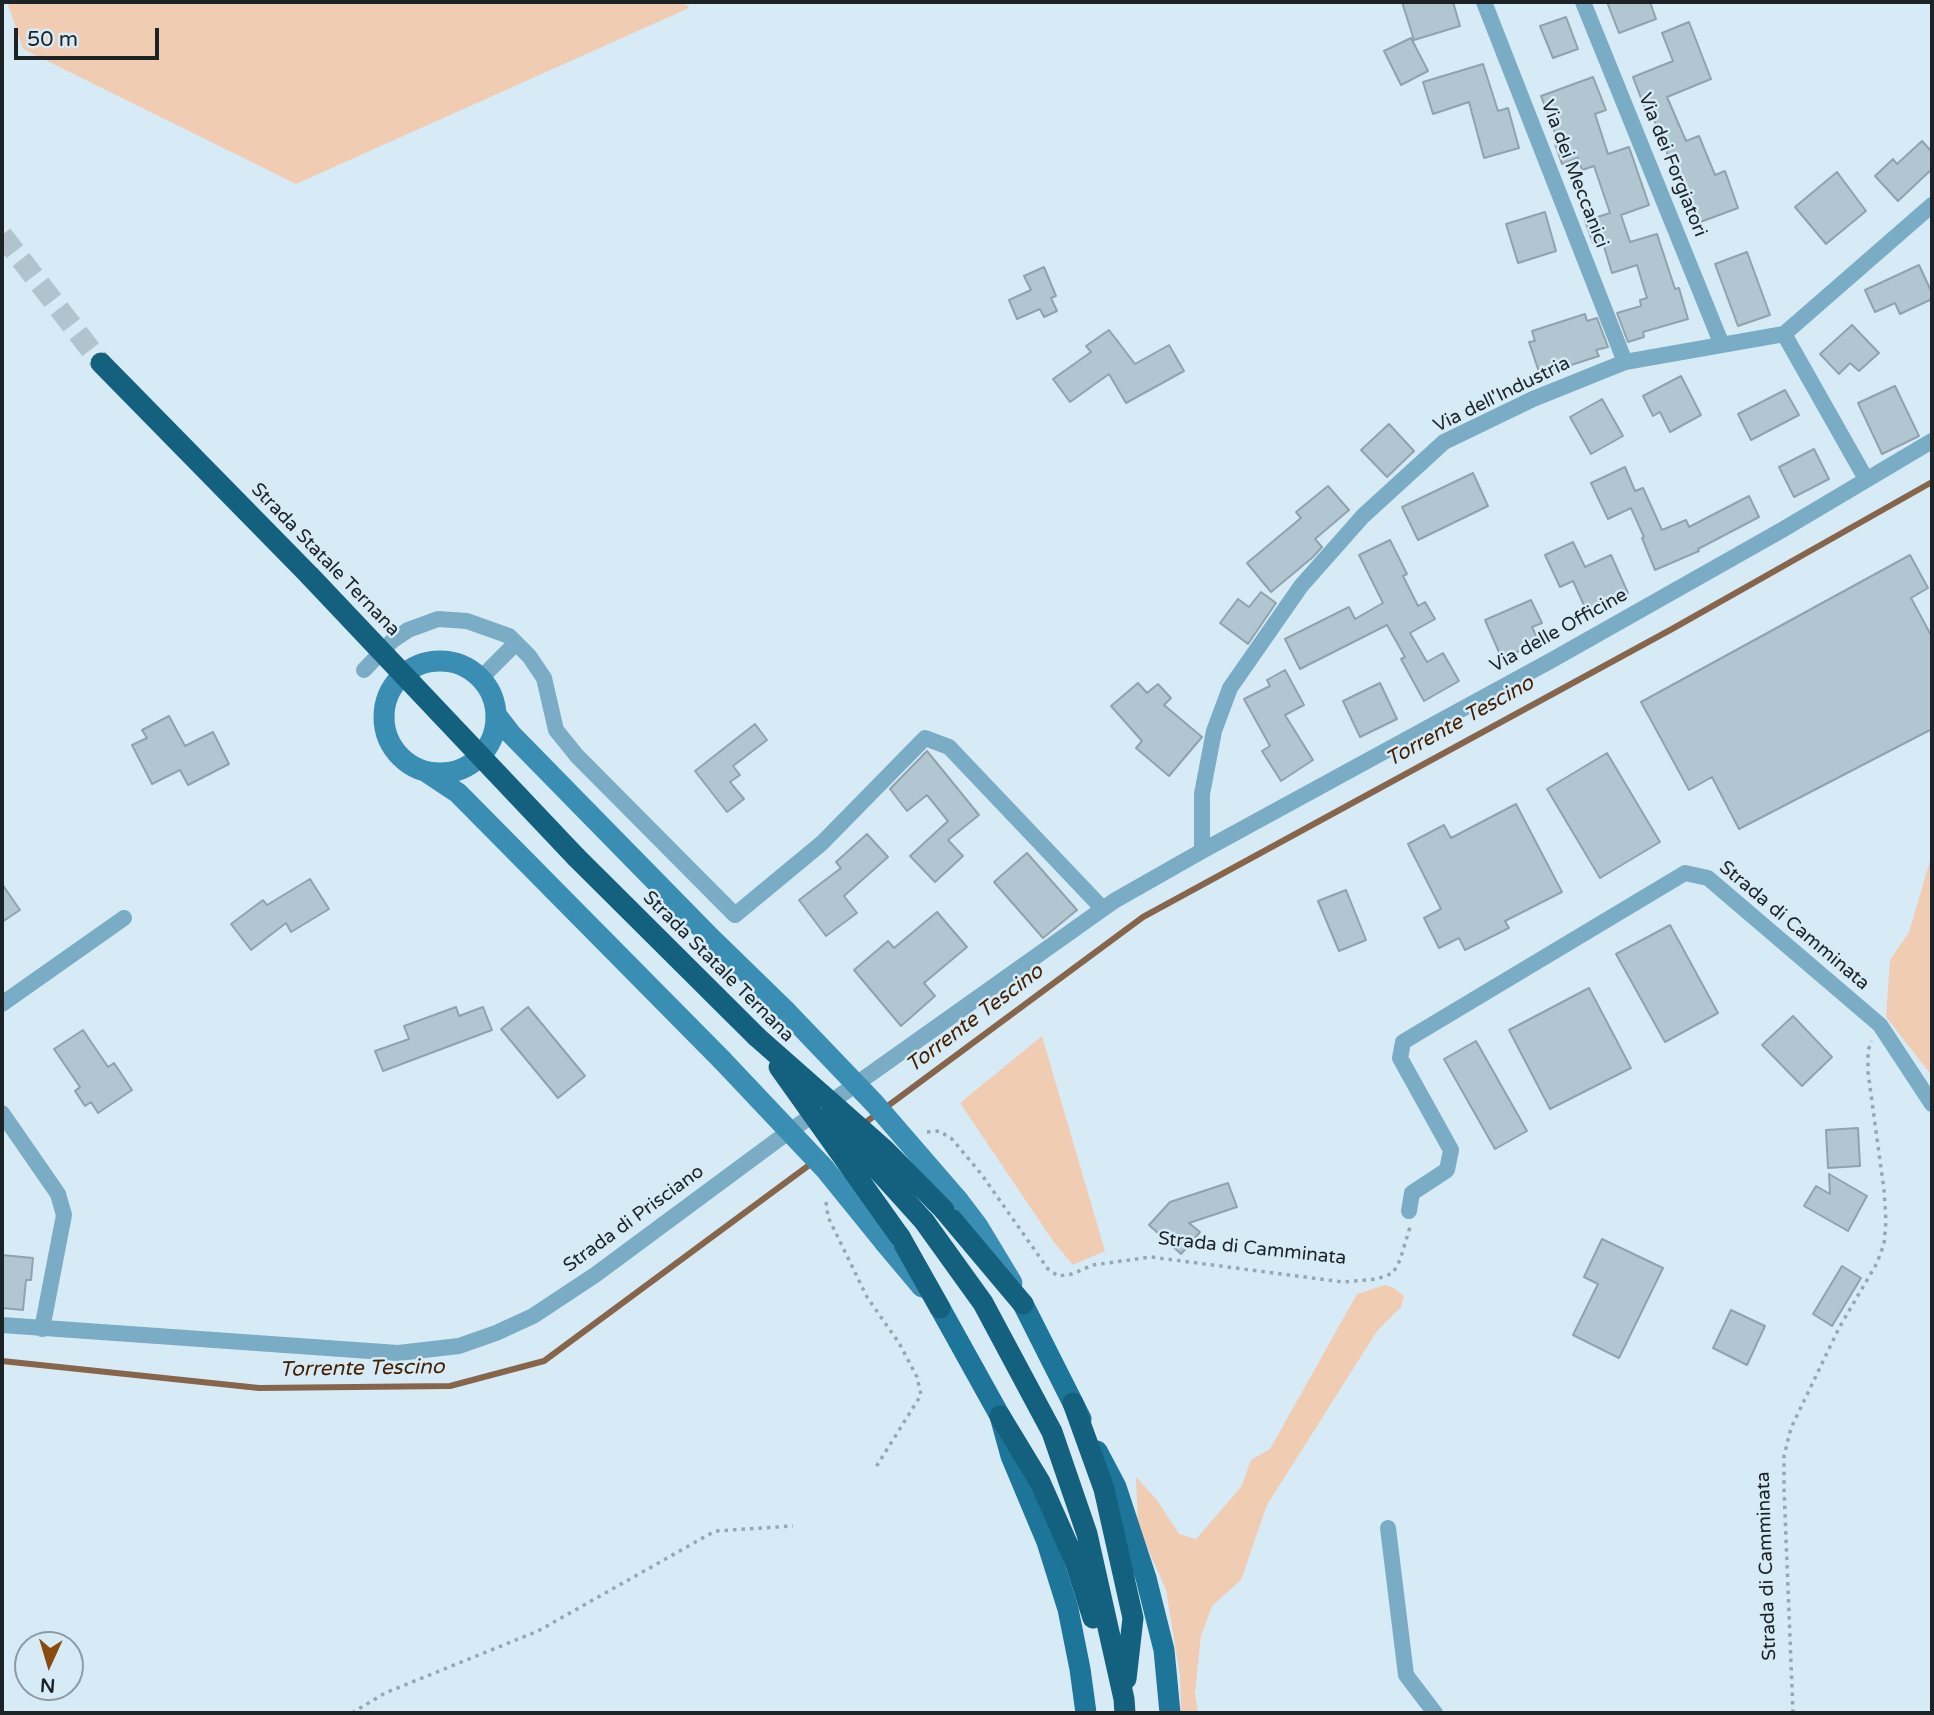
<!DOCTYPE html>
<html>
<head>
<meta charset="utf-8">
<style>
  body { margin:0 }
  #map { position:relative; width:1934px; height:1715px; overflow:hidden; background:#d7ebf6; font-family:"Varela Round",sans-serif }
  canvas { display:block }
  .frame { position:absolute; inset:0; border:4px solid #1b2326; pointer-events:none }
  .north { position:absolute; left:14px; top:1631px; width:70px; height:70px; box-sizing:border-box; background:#d7ebf6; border:2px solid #8c9ba3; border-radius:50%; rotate:184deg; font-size:19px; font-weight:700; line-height:28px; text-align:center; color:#1b2326 }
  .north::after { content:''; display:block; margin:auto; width:24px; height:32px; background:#8a4b11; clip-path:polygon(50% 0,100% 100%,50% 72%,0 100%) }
  .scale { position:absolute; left:14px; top:28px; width:145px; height:32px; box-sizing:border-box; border:4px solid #1b2326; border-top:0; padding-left:9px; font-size:21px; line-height:24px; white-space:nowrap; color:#1b2326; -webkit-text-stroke:5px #d7ebf6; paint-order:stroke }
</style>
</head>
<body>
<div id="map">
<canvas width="1934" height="1715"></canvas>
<div class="frame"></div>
<div class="north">N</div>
<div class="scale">50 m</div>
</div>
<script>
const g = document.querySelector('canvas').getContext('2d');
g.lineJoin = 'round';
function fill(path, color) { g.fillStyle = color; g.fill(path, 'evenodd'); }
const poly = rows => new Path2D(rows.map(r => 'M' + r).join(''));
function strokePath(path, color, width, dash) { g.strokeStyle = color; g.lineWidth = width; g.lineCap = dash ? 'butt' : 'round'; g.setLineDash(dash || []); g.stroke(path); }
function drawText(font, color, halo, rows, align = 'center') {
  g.font = font + ' "Varela Round",sans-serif'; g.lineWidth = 5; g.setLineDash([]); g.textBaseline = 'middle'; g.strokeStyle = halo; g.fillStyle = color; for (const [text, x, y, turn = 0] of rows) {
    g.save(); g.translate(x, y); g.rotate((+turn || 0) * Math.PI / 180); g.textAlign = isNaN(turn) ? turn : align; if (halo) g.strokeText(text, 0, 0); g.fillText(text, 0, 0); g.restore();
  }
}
const green = poly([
  [7,2,684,2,689,8,296,184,23,49],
  [1932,854,1932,1076,1886,1017,1890,960,1909,932],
  [1042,1036,1105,1251,1073,1265,1053,1241,960,1103],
  [1385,1285,1394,1288,1404,1296,1401,1307,1377,1331,1267,1505,1241,1580,1212,1606,1201,1636,1195,1692,1198,1713,1181,1713,1180,1676,1166,1590,1138,1526,1136,1477,1157,1500,1179,1534,1196,1539,1241,1487,1251,1460,1270,1449,1357,1294]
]);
const stream = poly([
  [862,1125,1143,917,1672,629,1932,482],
  [2,1361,259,1388,450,1386,544,1361,812,1163]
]);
const building = poly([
  [1402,2,1453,2,1460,26,1414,40,1402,2],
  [1607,2,1650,2,1656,19,1619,33,1607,2],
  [1566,17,1578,49,1553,58,1540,26,1566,17],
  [1689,22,1711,79,1667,97,1686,141,1699,136,1715,175,1725,171,1738,208,1695,224,1648,104,1644,106,1633,77,1673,61,1662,33,1689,22],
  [1411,38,1428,71,1401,85,1384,51,1411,38],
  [1483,64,1498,111,1508,108,1519,148,1484,158,1469,102,1433,114,1423,82,1483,64],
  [1593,77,1606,110,1595,114,1608,154,1629,147,1649,205,1621,215,1630,242,1657,234,1675,289,1679,288,1688,319,1643,332,1644,337,1628,342,1617,313,1641,306,1640,300,1647,298,1637,265,1612,273,1602,240,1593,243,1585,221,1610,213,1594,166,1582,170,1578,158,1562,164,1555,144,1559,143,1541,96,1593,77],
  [1922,141,1932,152,1932,169,1898,201,1875,176,1893,159,1897,164,1922,141],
  [1837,172,1866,211,1826,244,1795,207,1837,172],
  [1545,212,1556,251,1518,263,1506,224,1545,212],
  [1747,252,1770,315,1738,326,1715,264,1747,252],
  [1919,265,1932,293,1932,299,1900,314,1895,303,1875,312,1865,290,1919,265],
  [1044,267,1056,296,1051,298,1057,311,1044,317,1040,309,1017,319,1009,300,1031,290,1024,276,1044,267],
  [1585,314,1587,321,1597,318,1608,347,1596,350,1599,356,1540,375,1529,342,1535,341,1532,331,1585,314],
  [1852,325,1879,353,1859,371,1850,363,1839,374,1820,354,1852,325],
  [1109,330,1135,364,1169,345,1184,371,1126,403,1109,374,1070,402,1053,379,1091,352,1086,346,1109,330],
  [1681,376,1701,415,1670,432,1660,412,1653,416,1643,396,1681,376],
  [1895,386,1919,436,1882,454,1858,403,1895,386],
  [1785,390,1799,415,1751,440,1738,414,1785,390],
  [1602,399,1623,436,1591,454,1570,417,1602,399],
  [1389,424,1414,451,1387,477,1361,450,1389,424],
  [1814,449,1829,479,1794,497,1779,467,1814,449],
  [1625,467,1635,491,1643,488,1662,530,1686,520,1689,527,1749,496,1759,517,1698,549,1699,551,1655,570,1642,538,1644,537,1631,508,1608,519,1591,483,1625,467],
  [1473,473,1488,506,1418,540,1402,507,1473,473],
  [1328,486,1349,510,1315,539,1322,547,1313,557,1271,592,1247,563,1301,518,1296,512,1328,486],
  [1390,540,1407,574,1403,576,1418,606,1425,602,1435,619,1410,633,1427,662,1443,653,1459,681,1424,701,1401,659,1405,657,1387,625,1300,669,1285,639,1349,607,1355,619,1383,603,1359,555,1390,540],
  [1573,542,1585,567,1611,555,1628,593,1587,612,1573,581,1560,587,1545,555,1573,542],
  [1910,555,1928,588,1911,598,1932,637,1932,729,1739,829,1712,777,1689,790,1641,702,1910,555],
  [1261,592,1276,603,1248,644,1220,623,1238,599,1249,607,1261,592],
  [1531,600,1542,623,1532,627,1539,642,1502,659,1485,620,1531,600],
  [1285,670,1304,705,1285,715,1313,760,1281,781,1262,751,1270,746,1244,699,1270,686,1267,680,1285,670],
  [1138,683,1147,693,1158,684,1171,698,1164,705,1202,737,1169,776,1136,748,1142,741,1111,706,1138,683],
  [1380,683,1397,719,1360,737,1343,701,1380,683],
  [169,716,185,746,213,732,229,764,188,785,180,770,152,784,132,745,147,738,142,730,169,716],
  [755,724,767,740,733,766,740,775,730,782,744,799,727,812,695,771,755,724],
  [927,751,979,815,948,840,963,856,935,882,910,856,948,821,927,795,907,811,890,789,927,751],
  [1607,753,1660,842,1600,878,1547,789,1607,753],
  [1516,804,1562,892,1505,921,1509,928,1465,950,1459,938,1439,948,1424,918,1441,909,1408,844,1444,825,1451,838,1516,804],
  [867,834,888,857,844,896,857,913,826,936,799,900,841,868,836,862,867,834],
  [1027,853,1077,910,1043,938,994,882,1027,853],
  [310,879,329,909,291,932,286,923,251,950,231,924,263,900,267,905,310,879],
  [2,884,20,910,2,922,2,884],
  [1346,890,1366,940,1339,951,1318,901,1346,890],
  [937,912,967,947,924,983,935,996,901,1026,854,970,888,941,894,948,937,912],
  [1670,925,1718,1013,1665,1042,1616,954,1670,925],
  [1589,988,1631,1068,1550,1109,1509,1030,1589,988],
  [456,1007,459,1016,483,1007,492,1030,383,1071,375,1051,409,1039,404,1026,456,1007],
  [528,1007,585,1076,558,1098,501,1029,528,1007],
  [1793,1016,1832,1057,1802,1086,1762,1045,1793,1016],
  [83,1030,108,1067,114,1063,132,1090,98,1113,91,1102,85,1106,75,1091,80,1087,54,1049,83,1030],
  [1476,1041,1527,1131,1495,1149,1444,1059,1476,1041],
  [1858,1128,1860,1166,1828,1168,1826,1130,1858,1128],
  [1829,1174,1867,1196,1848,1231,1804,1206,1816,1186,1830,1194,1829,1174],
  [1228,1183,1237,1207,1189,1223,1200,1232,1181,1254,1149,1225,1170,1202,1228,1183],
  [1602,1239,1663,1268,1619,1358,1573,1335,1598,1284,1584,1277,1602,1239],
  [2,1255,33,1258,31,1280,26,1280,23,1310,2,1308,2,1255],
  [1842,1266,1861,1278,1832,1326,1813,1314,1842,1266],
  [1731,1310,1765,1326,1747,1365,1713,1348,1731,1310]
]);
const highwayTunnel = poly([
  [2,235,101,363]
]);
const path = poly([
  [927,1132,939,1131,952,1139,982,1175,1048,1269,1058,1276,1072,1274,1093,1265,1151,1257,1343,1282,1377,1279,1393,1273,1400,1260,1410,1227],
  [826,1202,828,1217,867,1297,899,1343,917,1377,921,1395,876,1467],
  [352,1713,385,1693,538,1631,715,1531,793,1526],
  [1793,1713,1784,1488,1784,1456,1791,1428,1839,1328,1877,1263,1884,1244,1886,1221,1884,1190,1868,1072,1868,1050,1872,1041]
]);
const street = poly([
  [1484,2,1625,362],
  [1583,2,1722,345],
  [1784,334,1866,479],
  [364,670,393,640,408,630,438,619,467,621,509,636,529,656,544,678,556,730,577,756,735,915,822,843,925,738,949,747,1103,909],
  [481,678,516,643],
  [1202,851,1202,794,1214,731,1230,688,1301,586,1363,516,1444,442,1533,399,1625,362,1784,334,1932,205],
  [2,1004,124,918],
  [2,1113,58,1194,64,1215,42,1329],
  [1409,1211,1412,1193,1447,1170,1451,1150,1400,1058,1403,1042,1685,873,1708,878,1880,1025,1932,1104],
  [2,1325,398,1353,459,1346,496,1333,533,1316,595,1275,776,1141,1114,901,1202,851,1552,660,1782,530,1932,441],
  [1388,1528,1406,1675,1435,1713]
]);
const secondary = poly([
  '384 717a56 56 0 1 1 112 0a56 56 0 1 1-112 0Z',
  [497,716,511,734,711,938,785,1010],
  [425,771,458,793,722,1060],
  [958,1200,977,1225,1012,1283],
  [885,1243,922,1287]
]);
const primary = poly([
  [1023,1304,1081,1419],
  [940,1308,1000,1416,1011,1456,1047,1542,1068,1609,1080,1669,1086,1713],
  [1097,1451,1116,1487,1146,1578,1164,1650,1170,1713]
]);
const highway = poly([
  [101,363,310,576],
  [576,857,757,1037],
  [944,1210,1023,1304],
  [924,1221,983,1303,1052,1432,1087,1534,1124,1699,1125,1713],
  [900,1237,940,1308],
  [1073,1403,1104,1489,1133,1618,1126,1679],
  [1000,1416,1040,1482,1075,1561,1093,1618]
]);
const secondaryBridge = poly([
  [785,1010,875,1104,958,1200],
  [722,1060,825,1169,885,1243]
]);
const highwayBridge = poly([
  [310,576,576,857],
  [757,1037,885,1150,944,1210],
  [779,1067,900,1237],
  [829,1116,924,1221]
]);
const streetNames = [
  ["Via dei Forgiatori",1672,165,68],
  ["Via dei Meccanici",1574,174,69],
  ["Via dell'Industria",1502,395,-26],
  ["Strada Statale Ternana",325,560,46],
  ["Via delle Officine",1559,631,-29],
  ["Strada di Camminata",1794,926,40],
  ["Strada Statale Ternana",718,967,45],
  ["Strada di Prisciano",634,1219,-36],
  ["Strada di Camminata",1252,1249,6],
  ["Strada di Camminata",1767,1566,-92]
];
const waterNames = [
  ["Torrente Tescino",1460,722,-29],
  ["Torrente Tescino",975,1019,-37],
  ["Torrente Tescino",362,1369,-1]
];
fill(green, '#f0ccb3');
strokePath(stream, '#87654b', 6);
fill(building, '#b2c6d1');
strokePath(building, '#90a3ad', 2);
strokePath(highwayTunnel, '#b1c3cc', 21, [21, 10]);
strokePath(path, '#97a7af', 3.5, [3.5, 5]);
strokePath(street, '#7aacc5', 16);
strokePath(secondary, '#3b8eb3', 21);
strokePath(primary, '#1d759a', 21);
strokePath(highway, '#13607f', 21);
strokePath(secondaryBridge, '#3b8eb3', 21);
strokePath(highwayBridge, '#13607f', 21);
drawText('19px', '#1b2326', '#d7ebf6', streetNames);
drawText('italic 21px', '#442102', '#d7ebf6', waterNames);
</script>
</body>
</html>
